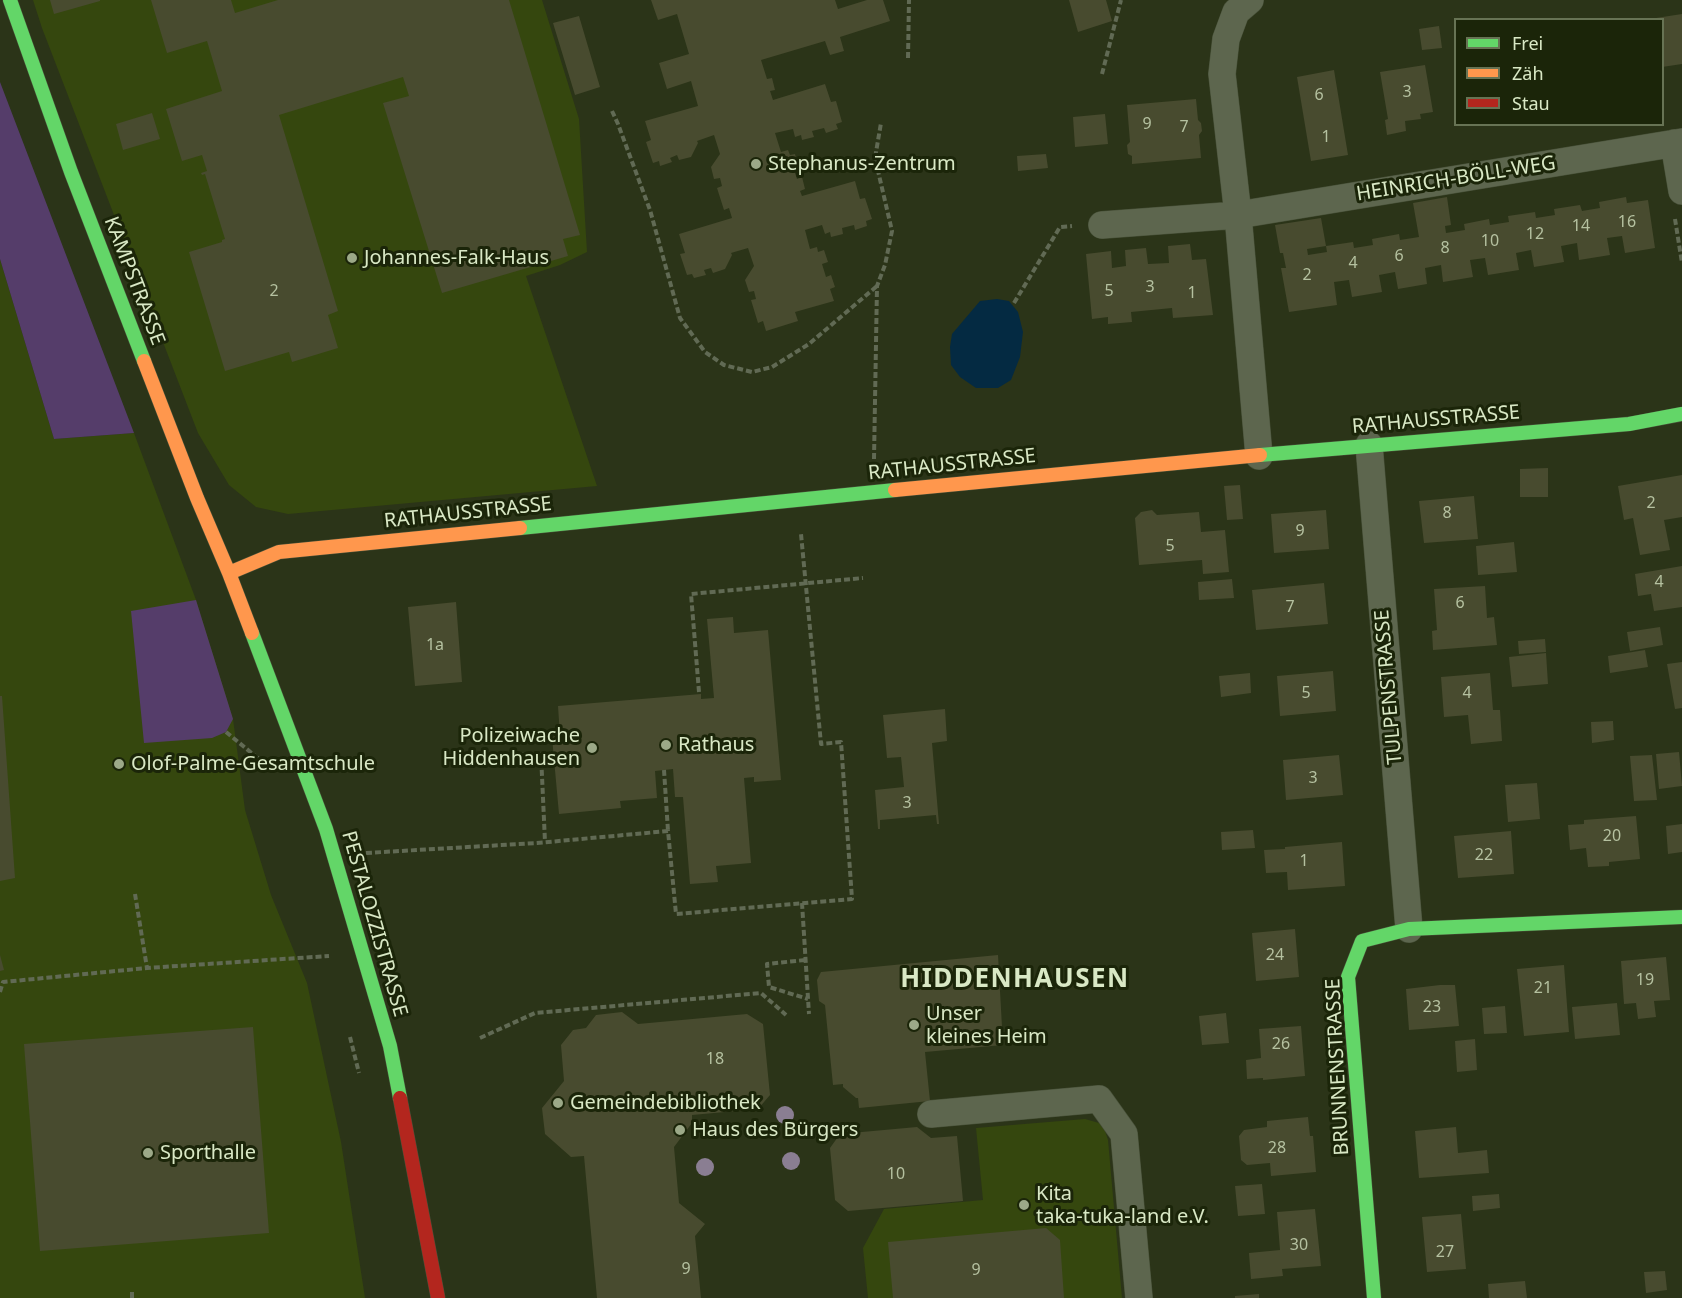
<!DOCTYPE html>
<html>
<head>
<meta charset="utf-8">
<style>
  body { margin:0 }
  #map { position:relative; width:1682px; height:1298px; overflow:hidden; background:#2b3418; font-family:"Noto Sans",sans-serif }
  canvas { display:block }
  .legend { position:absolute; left:1454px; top:18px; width:210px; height:108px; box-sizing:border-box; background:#1b2509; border:2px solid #677354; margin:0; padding:8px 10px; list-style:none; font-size:18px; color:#d9e8c5 }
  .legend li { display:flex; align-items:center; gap:12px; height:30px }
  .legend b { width:30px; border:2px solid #677354 }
</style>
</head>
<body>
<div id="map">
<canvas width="1682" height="1298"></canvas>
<ul class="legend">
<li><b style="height:8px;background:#63d668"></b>Frei</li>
<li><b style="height:8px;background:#ff974d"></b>Zäh</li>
<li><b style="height:8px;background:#b3261e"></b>Stau</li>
</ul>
</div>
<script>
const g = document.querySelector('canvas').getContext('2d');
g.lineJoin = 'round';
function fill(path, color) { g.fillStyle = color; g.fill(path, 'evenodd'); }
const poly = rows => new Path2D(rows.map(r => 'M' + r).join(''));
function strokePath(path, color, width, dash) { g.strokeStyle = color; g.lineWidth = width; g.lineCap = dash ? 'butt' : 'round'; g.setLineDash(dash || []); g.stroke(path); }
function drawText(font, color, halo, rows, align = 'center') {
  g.font = font + ' "Noto Sans",sans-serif'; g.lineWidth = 6; g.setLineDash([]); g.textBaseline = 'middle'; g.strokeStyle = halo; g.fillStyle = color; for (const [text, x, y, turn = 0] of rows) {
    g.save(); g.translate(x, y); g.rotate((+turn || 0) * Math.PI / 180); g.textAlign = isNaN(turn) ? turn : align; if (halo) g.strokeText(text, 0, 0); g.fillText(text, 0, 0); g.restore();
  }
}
const built = poly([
  [33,0,542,0,579,119,587,252,560,265,526,276,597,486,288,514,256,507,229,485,198,433,42,28],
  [0,259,54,439,134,433,196,600,233,719,245,810,271,895,307,983,341,1142,365,1298,0,1298],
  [1085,1119,1099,1123,1105,1131,1108,1140,1122,1298,868,1298,863,1248,884,1209,983,1200,976,1128]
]);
const green = poly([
  [0,82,134,433,54,439,0,259],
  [196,600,233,719,226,732,212,738,144,743,131,611]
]);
const water = poly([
  [997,299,1009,301,1018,312,1023,332,1020,357,1011,380,998,388,976,388,960,377,951,365,950,347,952,334,980,301]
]);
const building = poly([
  [50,0,100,0,100,1,54,14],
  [151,0,231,0,235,13,278,0,509,0,580,235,563,239,568,256,442,293,383,103,409,96,403,77,279,115,338,311,328,315,338,348,292,362,289,352,225,371,189,252,222,242,222,240,225,239,205,174,202,175,201,173,207,171,202,155,182,161,166,109,222,91,207,41,167,53],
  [651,0,835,0,838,9,867,0,883,0,890,21,840,37,844,51,830,55,825,41,761,60,767,79,772,78,775,90,770,91,773,100,825,84,831,102,836,101,842,122,836,124,838,129,826,133,824,128,812,131,814,137,802,140,801,135,795,137,793,129,775,133,781,152,788,150,790,155,795,154,798,166,793,167,797,179,802,177,805,189,800,191,802,196,855,181,860,199,865,198,872,219,866,221,867,226,855,230,854,225,842,228,843,234,831,237,830,232,825,234,822,225,805,230,810,249,817,247,818,252,824,250,828,262,822,264,826,277,831,275,835,287,830,289,834,301,795,312,798,321,766,331,763,321,758,323,751,300,756,299,754,291,749,292,745,280,754,266,748,248,731,253,732,255,725,269,713,273,711,268,704,270,706,275,694,278,692,274,687,275,680,254,685,253,679,234,732,218,729,208,724,210,717,188,722,186,720,178,714,179,711,167,720,154,714,135,697,141,698,143,691,157,679,160,677,155,670,158,672,162,660,166,659,161,653,163,646,142,651,140,645,121,698,106,691,81,667,89,659,63,689,54,677,14,658,20],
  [1069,0,1106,0,1112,21,1078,32],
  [1682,14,1682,64,1662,67,1662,20,1656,20,1656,18],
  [579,16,600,87,575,95,553,23],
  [1439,26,1442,48,1422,50,1419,29],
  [1425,65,1433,112,1420,114,1421,119,1405,121,1406,131,1387,135,1385,120,1388,119,1380,72],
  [1334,70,1348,155,1311,161,1297,77],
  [1196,99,1198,120,1201,123,1202,131,1199,135,1201,158,1132,164,1132,156,1128,154,1127,145,1130,142,1127,105],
  [152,113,160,139,123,150,116,124],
  [1105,114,1108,144,1075,147,1073,117],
  [1046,154,1048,168,1018,171,1017,156],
  [1447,197,1451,225,1445,226,1446,233,1465,230,1464,224,1489,219,1490,225,1509,222,1508,216,1535,212,1536,218,1555,215,1554,209,1580,205,1582,211,1600,208,1599,202,1626,197,1627,203,1648,200,1655,248,1625,253,1622,236,1607,238,1610,255,1579,260,1577,243,1561,246,1564,262,1534,267,1531,250,1516,253,1519,270,1488,275,1485,258,1470,260,1473,277,1443,282,1441,265,1425,268,1427,284,1398,289,1395,272,1379,275,1382,292,1352,297,1349,280,1334,282,1337,305,1289,312,1281,268,1286,268,1283,253,1280,253,1275,225,1321,218,1326,246,1307,249,1308,255,1327,252,1326,246,1353,242,1354,248,1373,245,1372,239,1399,234,1400,240,1419,237,1413,203],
  [1190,244,1192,260,1206,259,1213,315,1173,318,1172,308,1131,312,1132,322,1108,324,1108,317,1092,319,1086,254,1111,251,1112,268,1126,266,1125,250,1146,248,1148,264,1169,263,1168,246],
  [1548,468,1548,497,1520,497,1520,469],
  [1682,475,1682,517,1664,520,1670,550,1640,555,1633,518,1624,520,1618,486],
  [1240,485,1243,519,1227,520,1224,486],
  [1474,496,1478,539,1424,543,1419,501],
  [1152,510,1157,515,1199,512,1201,532,1225,530,1229,572,1203,574,1202,560,1139,565,1135,518,1141,512],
  [1326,510,1329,549,1274,553,1271,514],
  [1514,542,1517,572,1478,575,1476,546],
  [1682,566,1682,607,1654,611,1651,594,1638,596,1635,574],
  [1232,579,1234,598,1199,600,1198,582],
  [1324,583,1328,624,1256,630,1252,590],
  [1485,586,1487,618,1494,617,1497,645,1433,650,1432,631,1437,630,1434,589],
  [456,602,462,682,415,686,408,607],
  [733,617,734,633,768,630,781,780,754,782,754,777,744,778,751,863,716,866,718,882,690,884,683,797,675,797,673,769,655,771,657,798,620,801,621,808,559,814,552,737,560,736,558,706,701,694,701,699,714,698,707,619],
  [1660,627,1663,645,1630,651,1627,632],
  [1545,639,1546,652,1519,654,1518,641],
  [1645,650,1648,667,1610,673,1608,656],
  [1546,653,1548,684,1512,687,1509,657],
  [1682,662,1682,708,1675,709,1667,664],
  [1333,671,1336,711,1280,716,1277,676],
  [1250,673,1251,693,1221,697,1219,676],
  [1490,673,1493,710,1500,710,1502,741,1471,744,1468,715,1444,717,1441,677],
  [0,696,2,696,15,878,0,881],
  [945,709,947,741,932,743,939,824,937,824,936,815,880,820,880,829,878,829,875,790,904,787,901,757,887,758,883,715],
  [1613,721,1614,740,1592,743,1591,722],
  [1679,752,1682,786,1659,789,1656,754],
  [1339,755,1343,795,1286,800,1283,760],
  [1652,755,1657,800,1634,801,1630,756],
  [1537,783,1540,819,1508,822,1505,785],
  [1636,816,1640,859,1609,862,1609,866,1588,867,1586,848,1570,850,1568,825,1584,824,1584,820],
  [1682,824,1682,852,1668,854,1666,826],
  [1253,830,1255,848,1222,850,1221,832],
  [1511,831,1514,874,1458,878,1454,836],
  [1342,842,1345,886,1288,890,1287,872,1266,873,1264,850,1285,849,1285,847],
  [1295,929,1299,977,1256,981,1252,933],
  [0,955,4,970,0,971],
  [998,955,1003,1045,925,1052,930,1101,859,1108,858,1098,856,1098,843,1087,843,1084,833,1085,825,1005,819,1001,817,980,821,972],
  [1666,957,1670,1000,1654,1001,1656,1017,1638,1019,1636,1003,1624,1004,1621,961],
  [1564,965,1569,1032,1524,1036,1517,969],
  [1440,985,1455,985,1459,1026,1409,1030,1406,989],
  [1617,1003,1620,1035,1575,1039,1572,1007],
  [1505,1006,1507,1033,1484,1034,1482,1008],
  [622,1012,638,1024,747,1014,763,1024,770,1095,758,1109,692,1115,692,1123,674,1147,679,1203,705,1224,695,1236,701,1298,597,1298,584,1156,571,1157,545,1134,542,1108,564,1081,561,1045,573,1030,586,1028,596,1015],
  [1226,1013,1229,1043,1202,1045,1199,1016],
  [1301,1026,1305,1076,1263,1080,1263,1078,1247,1079,1246,1060,1261,1058,1259,1029],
  [253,1027,269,1233,40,1251,24,1044],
  [1475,1039,1477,1070,1457,1072,1455,1041],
  [1308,1117,1310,1136,1313,1136,1316,1172,1271,1176,1270,1163,1247,1165,1241,1160,1239,1136,1244,1130,1267,1127,1267,1121],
  [917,1127,931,1138,957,1136,963,1201,848,1211,835,1200,830,1148,840,1134],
  [1456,1127,1458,1153,1487,1150,1489,1173,1419,1178,1415,1131],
  [1262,1184,1265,1214,1238,1216,1235,1186],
  [1499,1194,1500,1208,1473,1211,1472,1196],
  [1315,1209,1321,1266,1282,1269,1283,1276,1251,1279,1249,1253,1280,1250,1277,1212],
  [1461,1214,1466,1269,1427,1272,1422,1217],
  [1046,1228,1060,1240,1064,1298,893,1298,888,1242],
  [1665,1271,1667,1290,1646,1293,1644,1272],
  [1525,1281,1527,1298,1489,1298,1488,1284],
  [1259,1294,1259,1298,1235,1298,1235,1296]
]);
const path = poly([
  [908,58,909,0],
  [1102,74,1121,0],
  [612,111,618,124,650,210,680,318,705,352,724,365,752,372,772,367,809,344,877,286],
  [1675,219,1682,263],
  [1014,303,1060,227,1072,226],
  [874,459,877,286,885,265,892,231,875,158,881,123],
  [699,692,691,594,863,578],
  [226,732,265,764],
  [541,754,554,753],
  [467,757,541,754,545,842],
  [664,770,668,831],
  [366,853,537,843,668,831,676,914,852,899,841,742,821,744,801,534],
  [135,894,147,968],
  [802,903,809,1014],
  [805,960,767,964,769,987,808,999],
  [0,992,3,982,147,968,329,956],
  [350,1037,359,1073],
  [480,1038,535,1013,761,993,786,1015],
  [132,1292,132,1298]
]);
const street = poly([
  [1250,0,1236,12,1226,39,1222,74,1238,215,1259,456],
  [1674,143,1682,191],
  [1102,225,1238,215,1682,142],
  [1369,445,1409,929],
  [931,1114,1099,1099,1124,1134,1139,1298]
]);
const fast = poly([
  [10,0,71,172,144,361],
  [1260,455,1629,424,1682,414],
  [520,528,895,490],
  [252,633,326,829,390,1046,400,1098],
  [1374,1298,1348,977,1362,941,1409,929,1682,917]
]);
const slow = poly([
  [144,361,197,498,229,573,252,633],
  [895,490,1260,455],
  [229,573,279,552,520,528]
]);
const jam = poly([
  [400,1098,438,1298]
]);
const trees = [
  [785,1115],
  [791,1161],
  [705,1167]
];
const markers = [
  [756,164,6,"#9ca988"],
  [352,258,6,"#9ca988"],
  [666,745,6,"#9ca988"],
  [592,748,6,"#9ca988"],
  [119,764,6,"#9ca988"],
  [914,1025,6,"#9ca988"],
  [558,1103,6,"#9ca988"],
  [680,1130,6,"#9ca988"],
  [148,1153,6,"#9ca988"],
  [1024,1205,6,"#9ca988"]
];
const numberNames = [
  ["3",1407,92],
  ["6",1319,95],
  ["9",1147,124],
  ["7",1184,127],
  ["1",1326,137],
  ["16",1627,222],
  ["14",1581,226],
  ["12",1535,234],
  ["10",1490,241],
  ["8",1445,248],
  ["6",1399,256],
  ["4",1353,263],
  ["2",1307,275],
  ["3",1150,287],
  ["2",274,291],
  ["5",1109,291],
  ["1",1192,293],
  ["2",1651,503],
  ["8",1447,513],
  ["9",1300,531],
  ["5",1170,546],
  ["4",1659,582],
  ["6",1460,603],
  ["7",1290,607],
  ["1a",435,645],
  ["5",1306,693],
  ["4",1467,693],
  ["3",1313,778],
  ["3",907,803],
  ["20",1612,836],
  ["22",1484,855],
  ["1",1304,861],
  ["24",1275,955],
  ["19",1645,980],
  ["21",1543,988],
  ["23",1432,1007],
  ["26",1281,1044],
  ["18",715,1059],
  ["28",1277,1148],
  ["10",896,1174],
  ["30",1299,1245],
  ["27",1445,1252],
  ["9",686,1269],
  ["9",976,1270]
];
const poiNames = [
  ["Stephanus-Zentrum",768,164],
  ["Johannes-Falk-Haus",364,258],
  ["Polizeiwache",580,736,"right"],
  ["Hiddenhausen",580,759,"right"],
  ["Rathaus",678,745],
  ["Olof-Palme-Gesamtschule",131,764],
  ["Unser",926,1014],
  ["kleines Heim",926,1037],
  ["Gemeindebibliothek",570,1103],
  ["Haus des Bürgers",692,1130],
  ["Sporthalle",160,1153],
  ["Kita",1036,1194],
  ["taka-tuka-land e.V.",1036,1217]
];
const streetNames = [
  ["HEINRICH-BÖLL-WEG",1456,179,-9],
  ["KAMPSTRASSE",134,281,69],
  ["RATHAUSSTRASSE",1436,420,-5],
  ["RATHAUSSTRASSE",952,465,-6],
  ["RATHAUSSTRASSE",468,513,-6],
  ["TULPENSTRASSE",1389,687,-95],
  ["PESTALOZZISTRASSE",374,924,74],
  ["BRUNNENSTRASSE",1338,1067,-93]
];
const districtNames = [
  ["HIDDENHAUSEN",1015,980]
];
fill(built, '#35470e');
fill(green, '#553d6a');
fill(water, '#042a42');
fill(building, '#484b2f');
strokePath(street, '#485139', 28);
strokePath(fast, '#485139', 15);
strokePath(slow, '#485139', 15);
strokePath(jam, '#485139', 15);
strokePath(path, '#616a54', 4, [6, 3]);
strokePath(street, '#5d664e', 27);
strokePath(fast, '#63d668', 14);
strokePath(slow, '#ff974d', 14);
strokePath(jam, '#b3261e', 14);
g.fillStyle = '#8a7e92';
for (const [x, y] of trees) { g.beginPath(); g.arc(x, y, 9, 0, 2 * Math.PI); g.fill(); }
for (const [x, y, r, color] of markers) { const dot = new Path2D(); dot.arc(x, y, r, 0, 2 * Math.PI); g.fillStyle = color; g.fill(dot); strokePath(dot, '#1b2509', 2); }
drawText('16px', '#b5c1a0', null, numberNames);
drawText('20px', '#d9e8c5', '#1b2509', poiNames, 'left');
drawText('20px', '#d9e8c5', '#1b2509', streetNames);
g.letterSpacing = '1.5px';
drawText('bold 26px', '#d9e8c5', '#1b2509', districtNames);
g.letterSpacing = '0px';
</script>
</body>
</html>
